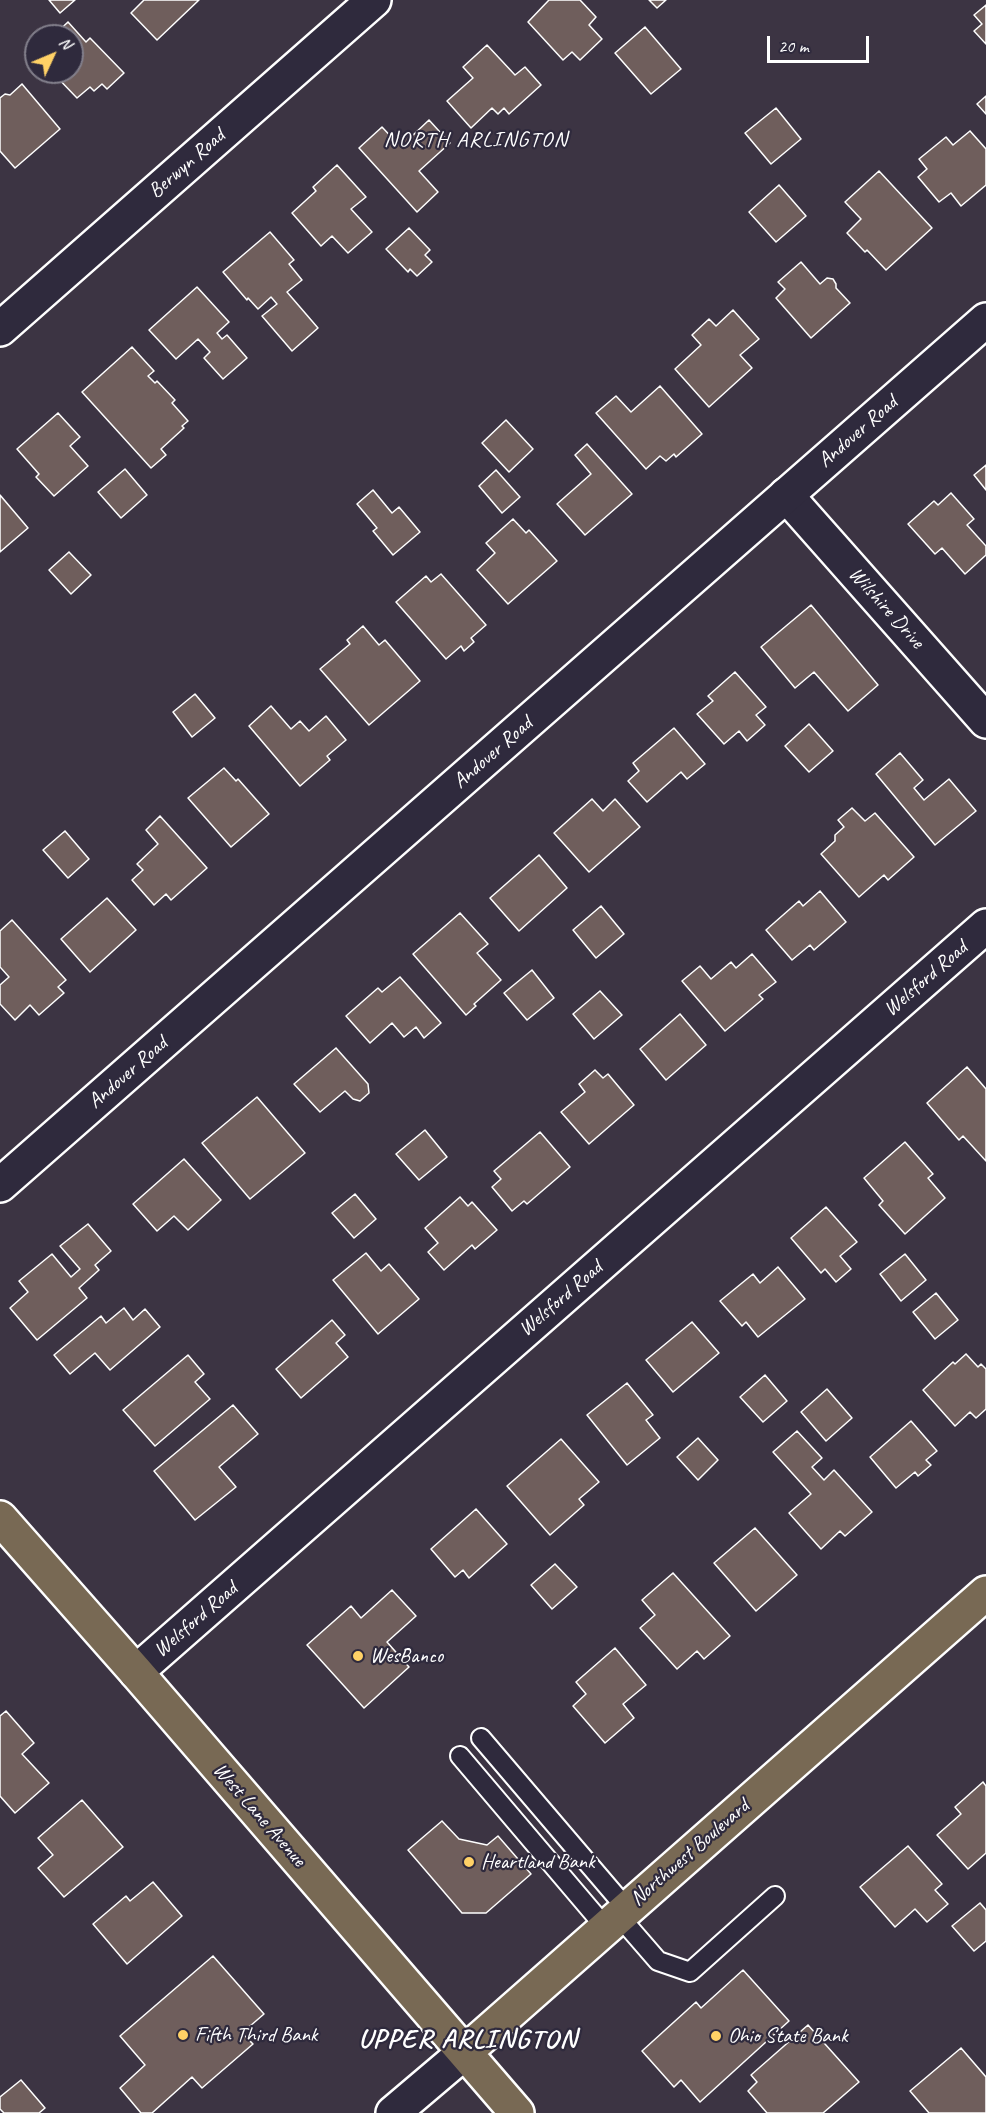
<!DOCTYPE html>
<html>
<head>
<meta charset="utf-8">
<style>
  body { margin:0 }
  #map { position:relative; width:986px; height:2113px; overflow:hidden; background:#3c3443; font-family:Caveat,sans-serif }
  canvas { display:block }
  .north { position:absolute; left:24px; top:24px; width:60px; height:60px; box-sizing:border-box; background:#2f2a3d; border:2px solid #827f8b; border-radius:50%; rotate:46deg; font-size:16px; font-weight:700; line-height:24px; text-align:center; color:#fff }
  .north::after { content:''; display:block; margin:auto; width:21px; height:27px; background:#ffd166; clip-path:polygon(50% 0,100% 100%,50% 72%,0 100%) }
  .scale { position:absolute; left:767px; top:36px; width:102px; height:27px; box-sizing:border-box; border:3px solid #fff; border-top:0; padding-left:8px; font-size:18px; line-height:21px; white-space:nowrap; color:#fff; -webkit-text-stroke:4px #2f2a3d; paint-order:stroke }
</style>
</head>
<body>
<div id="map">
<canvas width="986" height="2113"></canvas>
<div class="north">N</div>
<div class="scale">20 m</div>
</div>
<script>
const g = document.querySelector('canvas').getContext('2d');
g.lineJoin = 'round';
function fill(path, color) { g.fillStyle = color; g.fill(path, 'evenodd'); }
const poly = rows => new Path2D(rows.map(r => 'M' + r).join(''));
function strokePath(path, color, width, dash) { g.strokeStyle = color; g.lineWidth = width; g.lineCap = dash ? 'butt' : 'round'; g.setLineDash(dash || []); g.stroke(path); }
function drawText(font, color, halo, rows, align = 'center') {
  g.font = font + ' Caveat,sans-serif'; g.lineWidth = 4.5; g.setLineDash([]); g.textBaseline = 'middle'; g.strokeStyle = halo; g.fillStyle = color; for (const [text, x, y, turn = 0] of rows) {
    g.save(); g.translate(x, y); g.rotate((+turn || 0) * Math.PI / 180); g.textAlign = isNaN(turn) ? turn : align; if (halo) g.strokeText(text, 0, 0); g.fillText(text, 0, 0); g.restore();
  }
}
const building = poly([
  [49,0,75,0,60,13,49,0],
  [144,0,199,0,157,40,131,13,144,0],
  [549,0,580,0,596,17,589,25,602,39,580,60,572,52,563,60,528,22,549,0],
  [649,0,666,0,657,8,649,0],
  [986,5,986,44,974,31,982,24,974,15,986,5],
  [68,22,86,42,90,38,124,73,107,89,102,84,94,91,90,87,77,98,52,72,72,72,72,36,53,36,68,22],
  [645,27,681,69,651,94,615,53,645,27],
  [487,45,515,75,525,67,541,85,509,114,504,108,498,114,492,108,471,128,447,101,473,78,463,67,487,45],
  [22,84,60,129,15,168,0,151,0,98,5,94,10,95,22,84],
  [986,96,986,114,977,104,986,96],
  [776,108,801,139,771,164,745,133,776,108],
  [429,120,450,143,419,171,438,192,417,212,359,148,382,127,396,142,406,132,411,137,429,120],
  [970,131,986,149,986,185,961,206,951,193,939,202,918,177,927,169,919,159,946,137,953,145,970,131],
  [337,165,366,197,351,209,372,232,348,253,332,236,321,246,292,213,316,191,313,187,337,165],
  [879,171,932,228,886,270,867,250,865,252,847,233,861,219,845,202,879,171],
  [779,185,806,216,776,242,749,212,779,185],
  [409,228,430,250,425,255,432,262,417,276,410,269,408,272,386,249,409,228],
  [270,232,294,260,289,264,302,280,287,292,318,328,292,351,262,316,277,304,271,297,258,309,248,298,247,300,223,272,270,232],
  [801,262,820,284,827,278,833,279,836,284,836,288,850,303,811,338,776,298,785,289,778,282,801,262],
  [197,287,229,322,217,333,222,339,227,335,247,358,223,379,204,358,210,352,198,339,176,359,149,330,197,287],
  [733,310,759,339,740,355,752,368,709,407,675,369,701,345,692,335,709,319,716,326,733,310],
  [132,347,154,371,148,376,155,383,157,381,175,400,172,403,188,421,182,426,184,428,161,449,166,455,151,468,82,392,132,347],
  [660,386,702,434,676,457,674,454,666,461,660,456,646,469,596,413,616,396,631,412,660,386],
  [58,413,80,437,70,446,88,466,54,496,36,477,39,474,17,449,58,413],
  [506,420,533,449,509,472,482,443,506,420],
  [587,444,632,494,585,535,557,504,591,474,575,455,587,444],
  [986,465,986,490,974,475,986,465],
  [125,469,147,495,121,518,98,492,125,469],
  [496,470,520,497,502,513,479,486,496,470],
  [373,490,392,513,399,507,420,532,393,555,373,531,377,528,357,504,373,490],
  [951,493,974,519,967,525,986,546,986,555,965,574,942,548,935,554,908,524,934,501,938,505,951,493],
  [0,495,28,528,0,552,0,495],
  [513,519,526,533,529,530,557,561,508,604,477,570,495,553,486,543,513,519],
  [69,552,91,575,71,594,49,570,69,552],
  [441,574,486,625,471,638,474,642,464,651,461,646,446,659,396,602,426,576,431,582,441,574],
  [811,605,878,685,848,711,814,672,795,688,761,647,811,605],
  [363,626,379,645,385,640,420,681,369,725,320,669,350,644,347,640,363,626],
  [735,672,766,707,756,715,765,725,747,741,739,731,724,744,697,714,713,701,708,696,735,672],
  [195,694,215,718,192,737,173,712,195,694],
  [271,706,291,729,300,721,309,731,326,716,346,740,327,756,330,760,300,786,249,726,271,706],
  [809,724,833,751,809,772,785,746,809,724],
  [674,728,705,764,687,779,681,772,647,802,628,781,639,771,633,763,674,728],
  [900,753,923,780,914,788,924,800,949,779,976,811,935,845,876,774,900,753],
  [224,768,236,781,238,779,269,814,231,847,188,798,224,768],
  [592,799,603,811,615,799,640,827,589,872,554,833,592,799],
  [852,808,865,821,875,813,914,857,888,880,884,875,859,897,821,854,835,841,835,835,844,827,838,820,852,808],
  [160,816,207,868,171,900,166,894,154,905,132,880,143,870,137,864,158,844,146,830,160,816],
  [65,831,89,859,68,878,43,850,65,831],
  [539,855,567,888,519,931,490,898,539,855],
  [820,891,846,922,814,950,810,945,792,960,766,930,799,901,803,906,820,891],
  [107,898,136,930,90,972,61,939,107,898],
  [601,906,624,934,596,958,573,930,601,906],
  [460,913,488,944,477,953,501,980,474,1004,476,1006,466,1015,413,954,460,913],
  [12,920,66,980,58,987,64,993,39,1015,30,1005,15,1020,0,1004,0,985,9,977,0,967,0,931,12,920],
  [752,954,776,982,759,995,763,999,725,1031,682,981,700,966,711,979,731,962,736,968,752,954],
  [532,970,554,998,527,1020,504,993,532,970],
  [400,977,441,1023,424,1038,416,1027,404,1037,392,1023,370,1043,346,1016,378,988,382,992,400,977],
  [600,991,622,1015,594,1039,573,1014,600,991],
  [680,1014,706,1045,666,1080,640,1049,680,1014],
  [336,1048,368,1084,369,1093,360,1101,353,1099,345,1091,320,1112,294,1084,336,1048],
  [967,1067,986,1089,986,1161,963,1136,959,1140,927,1103,967,1067],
  [595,1070,603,1078,608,1074,634,1105,589,1144,561,1112,585,1092,579,1084,595,1070],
  [257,1097,305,1153,250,1199,202,1143,257,1097],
  [425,1130,447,1157,419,1180,396,1154,425,1130],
  [540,1132,570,1167,527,1204,524,1201,512,1211,492,1187,501,1179,494,1171,540,1132],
  [905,1142,933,1174,928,1178,945,1198,905,1234,879,1205,883,1201,864,1178,905,1142],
  [184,1159,221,1200,188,1230,174,1216,157,1231,133,1204,184,1159],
  [355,1194,376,1219,354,1238,332,1213,355,1194],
  [460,1197,468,1206,472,1202,497,1230,475,1249,472,1245,444,1270,428,1252,438,1243,425,1228,460,1197],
  [826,1207,857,1242,840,1256,851,1269,836,1282,825,1269,821,1273,791,1238,826,1207],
  [88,1224,111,1251,95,1265,99,1270,79,1288,87,1298,37,1340,10,1308,28,1292,19,1281,52,1254,71,1277,80,1269,60,1246,88,1224],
  [366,1253,381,1271,389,1264,419,1299,378,1334,333,1280,366,1253],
  [905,1254,926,1280,901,1301,880,1274,905,1254],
  [778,1267,805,1299,758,1337,746,1322,742,1326,720,1301,753,1274,760,1283,778,1267],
  [936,1293,958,1320,935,1339,913,1312,936,1293],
  [124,1308,133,1320,145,1309,160,1327,110,1370,95,1353,70,1374,54,1355,101,1316,106,1323,124,1308],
  [332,1320,345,1335,336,1343,348,1357,301,1398,276,1369,332,1320],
  [692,1322,719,1353,673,1392,646,1360,692,1322],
  [966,1354,978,1367,981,1364,986,1369,986,1409,976,1418,970,1412,955,1426,923,1390,953,1362,955,1364,966,1354],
  [188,1355,204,1374,195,1382,210,1399,155,1446,123,1410,188,1355],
  [765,1375,787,1401,763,1422,740,1397,765,1375],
  [627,1383,653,1415,646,1420,660,1438,627,1465,587,1415,627,1383],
  [827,1389,852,1418,826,1441,801,1412,827,1389],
  [233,1405,258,1434,219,1467,236,1487,195,1520,154,1471,233,1405],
  [911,1421,937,1451,926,1460,931,1465,918,1476,915,1472,896,1488,870,1457,911,1421],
  [797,1431,822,1458,812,1467,824,1480,834,1470,872,1512,845,1536,840,1531,821,1549,789,1513,811,1494,773,1452,797,1431],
  [698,1438,718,1460,698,1480,677,1457,698,1438],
  [561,1439,599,1482,579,1499,584,1505,550,1535,507,1486,561,1439],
  [476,1509,507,1544,469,1578,463,1570,455,1577,431,1549,476,1509],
  [755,1528,797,1575,756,1611,714,1563,755,1528],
  [555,1564,577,1587,552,1609,531,1585,555,1564],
  [673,1573,730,1636,704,1659,697,1651,677,1669,640,1628,655,1615,642,1600,673,1573],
  [392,1590,416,1616,387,1642,409,1667,364,1708,307,1645,351,1606,361,1618,392,1590],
  [615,1648,646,1685,623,1704,634,1718,605,1743,573,1706,586,1694,576,1682,615,1648],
  [6,1711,34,1743,22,1754,49,1783,15,1813,0,1796,0,1716,6,1711],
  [983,1782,986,1786,986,1853,968,1869,937,1835,961,1814,955,1807,983,1782],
  [82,1800,123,1847,64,1897,38,1868,53,1855,38,1838,82,1800],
  [442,1821,459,1839,487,1845,498,1836,531,1874,486,1913,462,1913,408,1850,442,1821],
  [908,1846,942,1884,935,1890,948,1904,927,1922,915,1909,895,1927,860,1887,908,1846],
  [153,1882,182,1916,127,1964,93,1924,126,1896,130,1901,153,1882],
  [980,1903,986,1910,986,1941,974,1951,952,1926,980,1903],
  [213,1956,264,2014,242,2033,253,2044,202,2088,192,2077,152,2113,141,2113,120,2088,145,2065,120,2036,213,1956],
  [743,1970,789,2021,700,2102,681,2080,674,2087,642,2051,696,2002,701,2008,743,1970],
  [808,2025,859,2082,823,2113,767,2113,748,2091,757,2082,751,2075,808,2025],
  [961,2048,986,2077,986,2113,929,2113,910,2091,961,2048],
  [21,2080,45,2108,39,2113,4,2113,0,2109,0,2097,21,2080]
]);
const lane = poly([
  [481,1738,627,1909],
  [460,1756,606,1928],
  [619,1916,658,1961,690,1972,775,1896]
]);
const street = poly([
  [0,329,374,0],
  [786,495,986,721],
  [136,1672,986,926]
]);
const secondary = poly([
  [0,1185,986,320],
  [393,2113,465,2052]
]);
const primary = poly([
  [0,1518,136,1672,517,2113],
  [465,2052,986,1593]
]);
const markers = [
  [358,1656,6,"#ffd166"],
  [469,1862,6,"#ffd166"],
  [183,2035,6,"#ffd166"],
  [716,2036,6,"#ffd166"]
];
const streetNames = [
  ["Berwyn Road",187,164,-41],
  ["Andover Road",858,432,-41],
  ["Wilshire Drive",886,608,48],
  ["Andover Road",493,753,-41],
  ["Welsford Road",926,979,-41],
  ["Andover Road",128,1073,-41],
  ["Welsford Road",561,1299,-41],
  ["Welsford Road",196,1620,-41],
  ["West Lane Avenue",259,1815,49],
  ["Northwest Boulevard",690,1853,-41]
];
const poiNames = [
  ["WesBanco",370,1656],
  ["Heartland Bank",481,1862],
  ["Fifth Third Bank",195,2035],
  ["Ohio State Bank",728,2036]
];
const neighbourhoodNames = [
  ["NORTH ARLINGTON",476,140]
];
const districtNames = [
  ["UPPER ARLINGTON",468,2040]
];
fill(building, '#6f5e5c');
strokePath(building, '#fff', 1.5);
strokePath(lane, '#fff', 22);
strokePath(street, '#fff', 38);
strokePath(secondary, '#fff', 38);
strokePath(primary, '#fff', 38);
strokePath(lane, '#2f2a3d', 18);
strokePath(street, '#2f2a3d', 33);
strokePath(secondary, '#2f2a3d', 33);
strokePath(primary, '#786954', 33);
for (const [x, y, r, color] of markers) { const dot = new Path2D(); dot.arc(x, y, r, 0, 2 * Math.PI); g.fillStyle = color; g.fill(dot); strokePath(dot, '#2f2a3d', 2); }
drawText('21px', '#fff', '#2f2a3d', streetNames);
drawText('21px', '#fff', '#2f2a3d', poiNames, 'left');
g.letterSpacing = '1.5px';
drawText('22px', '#fff', '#2f2a3d', neighbourhoodNames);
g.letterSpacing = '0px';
g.letterSpacing = '1.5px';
drawText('bold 27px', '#fff', '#2f2a3d', districtNames);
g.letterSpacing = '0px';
</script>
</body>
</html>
